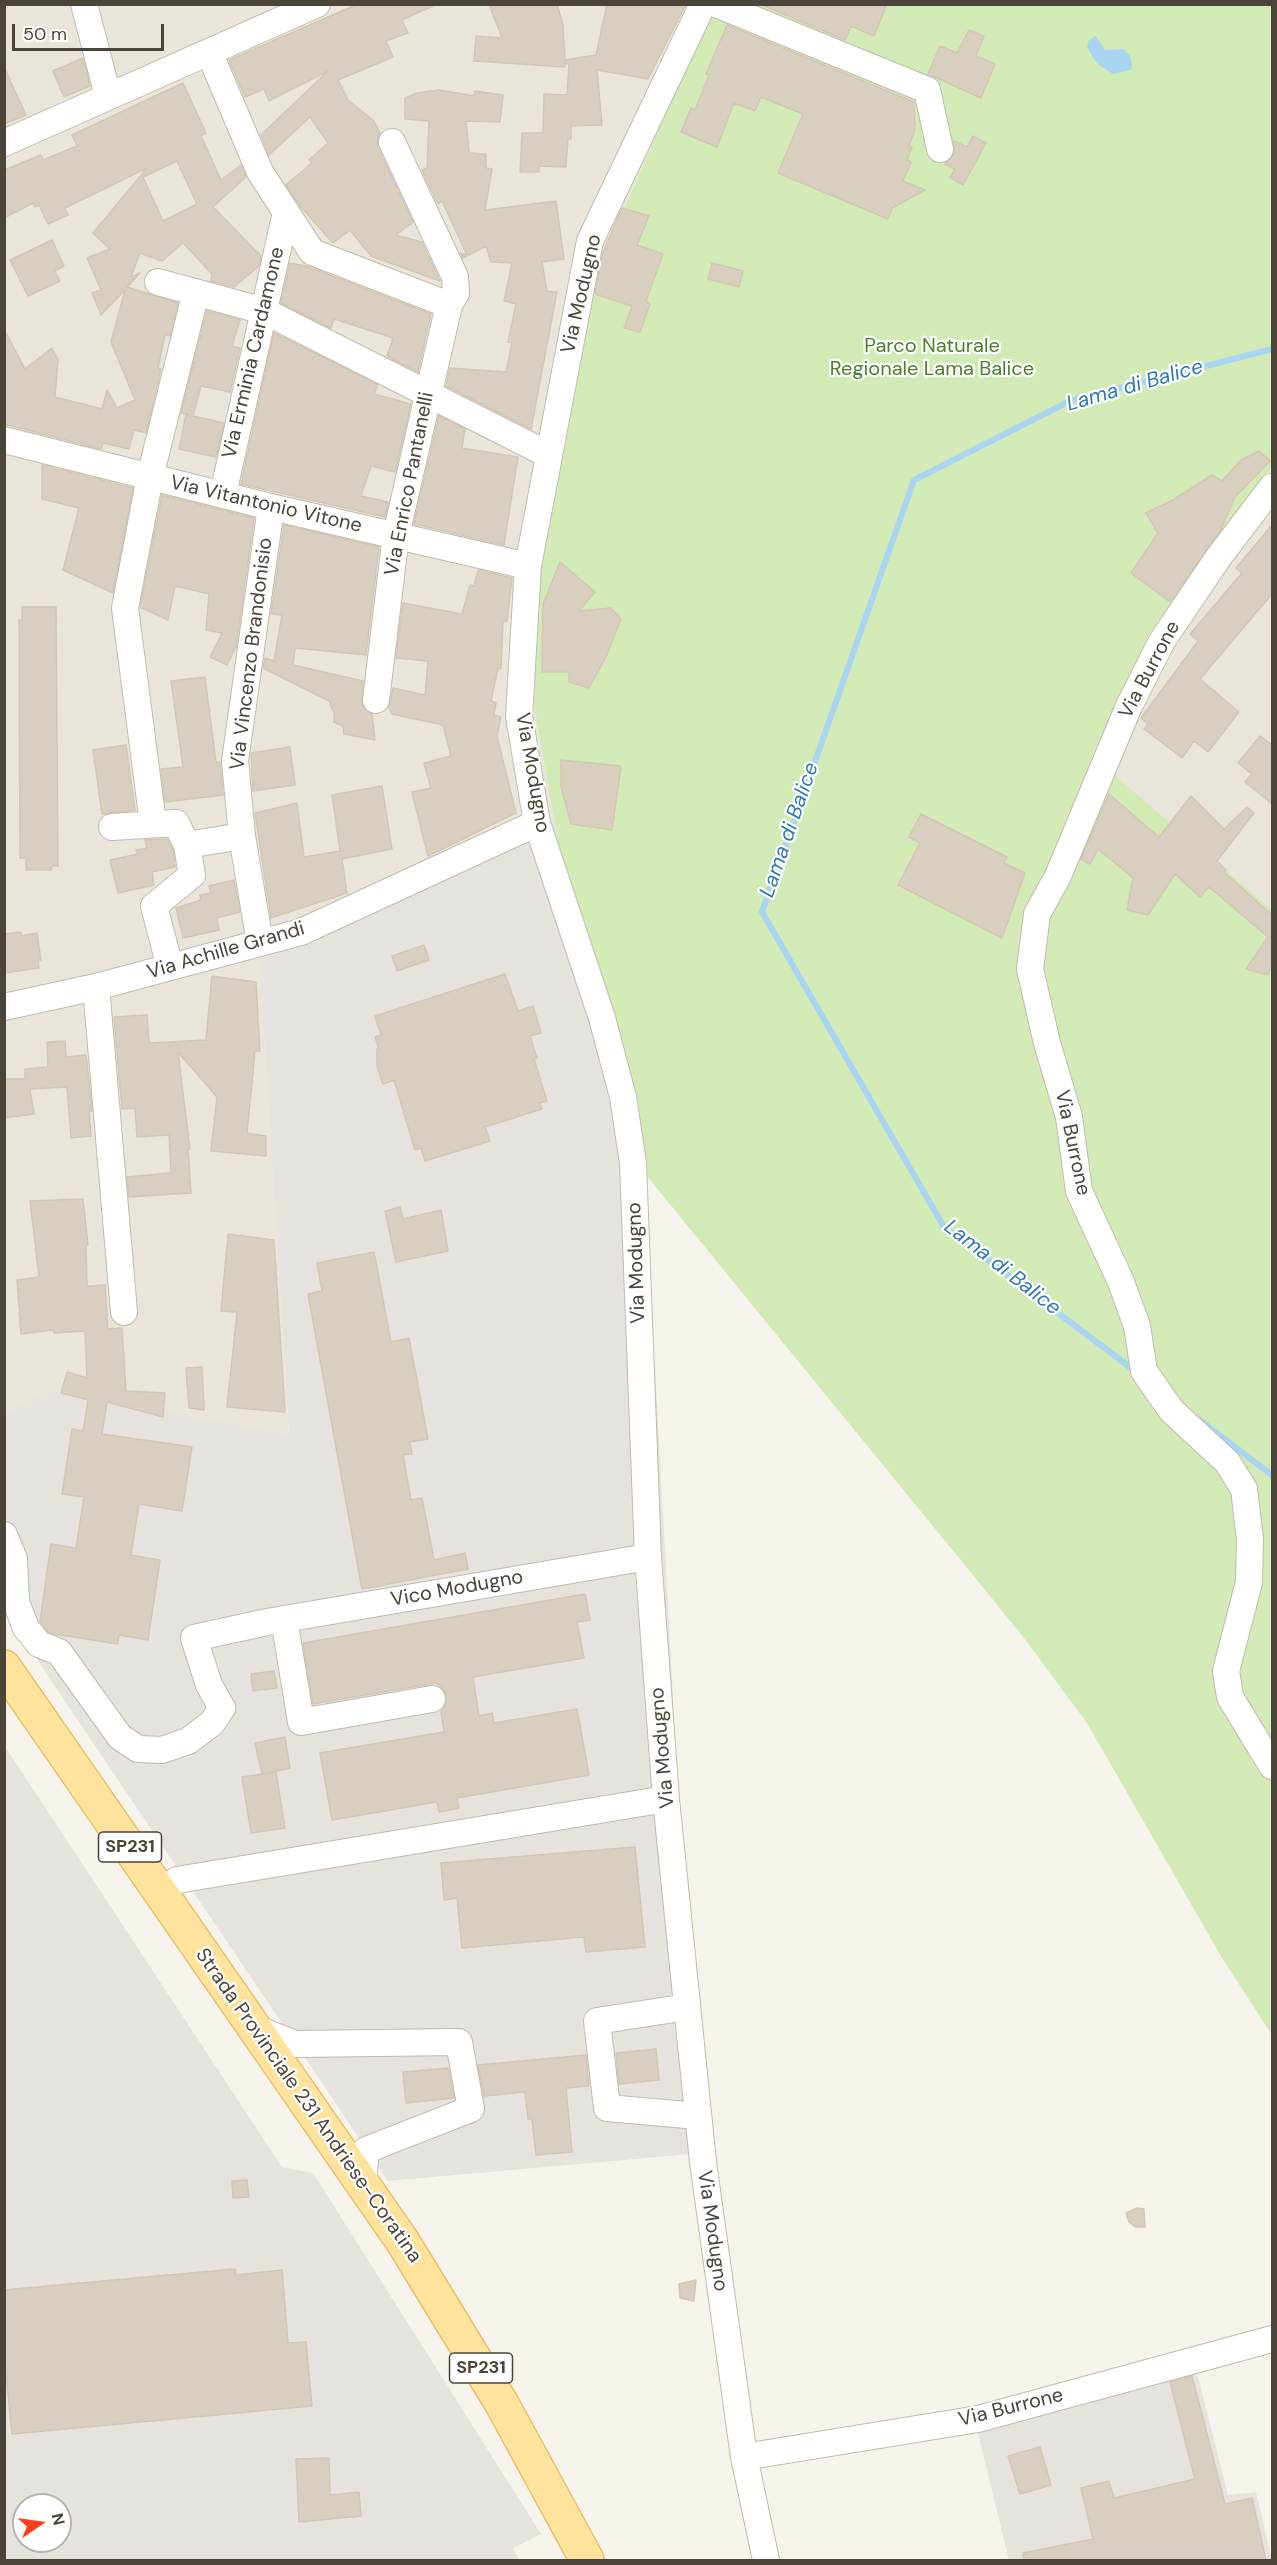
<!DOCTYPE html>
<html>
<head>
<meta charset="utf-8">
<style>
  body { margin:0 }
  #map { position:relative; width:1277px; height:2565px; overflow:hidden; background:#f6f3ec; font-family:"DM Sans",sans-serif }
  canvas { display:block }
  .frame { position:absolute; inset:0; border:6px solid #4b4439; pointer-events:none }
  .north { position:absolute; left:12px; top:2493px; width:60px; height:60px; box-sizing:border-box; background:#fff; border:2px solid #b7b4b0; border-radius:50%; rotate:77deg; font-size:16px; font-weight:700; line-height:24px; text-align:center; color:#4b4439 }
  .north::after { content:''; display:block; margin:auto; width:21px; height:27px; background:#fc3f1d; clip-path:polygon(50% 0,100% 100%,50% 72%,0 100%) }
  .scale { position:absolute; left:12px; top:24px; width:152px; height:27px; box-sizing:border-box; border:3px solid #4b4439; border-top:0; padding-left:8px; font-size:18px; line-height:21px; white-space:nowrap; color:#4b4439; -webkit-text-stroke:4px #fff; paint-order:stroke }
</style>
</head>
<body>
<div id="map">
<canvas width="1277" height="2565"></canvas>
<div class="frame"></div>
<div class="north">N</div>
<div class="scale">50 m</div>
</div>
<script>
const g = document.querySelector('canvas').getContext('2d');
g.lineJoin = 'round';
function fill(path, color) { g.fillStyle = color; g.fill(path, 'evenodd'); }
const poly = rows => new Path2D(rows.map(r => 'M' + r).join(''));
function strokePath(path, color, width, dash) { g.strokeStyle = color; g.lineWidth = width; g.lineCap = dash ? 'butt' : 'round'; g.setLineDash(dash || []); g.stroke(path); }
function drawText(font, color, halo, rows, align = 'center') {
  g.font = font + ' "DM Sans",sans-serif'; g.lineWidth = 4.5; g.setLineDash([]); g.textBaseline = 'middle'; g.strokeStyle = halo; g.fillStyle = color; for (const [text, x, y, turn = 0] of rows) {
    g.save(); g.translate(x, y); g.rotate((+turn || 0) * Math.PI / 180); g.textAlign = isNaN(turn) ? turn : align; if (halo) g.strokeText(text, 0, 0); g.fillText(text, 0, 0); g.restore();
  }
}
const residential = poly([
  [5,5,1066,5,617,834,259,959,289,1436,51,1390,5,1412],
  [1272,450,1272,1030,1052,845,1108,739,1030,675]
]);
const industrial = poly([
  [555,823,642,1129,679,1808,714,2152,388,2181,5,1612,5,1412,50,1390,289,1435,259,959,305,941],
  [4,1745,282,2167,313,2173,541,2534,513,2548,519,2560,5,2560],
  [24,2505,60,2505,60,2541,24,2541],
  [1196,2369,1228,2495,1256,2492,1272,2560,1009,2560,977,2429]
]);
const green = poly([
  [712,5,1272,5,1272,466,1136,665,1092,756,1272,910,1272,2035,1222,1958,1087,1723,1021,1634,642,1170,559,846,521,631,578,318]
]);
const water = poly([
  [1096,36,1105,50,1123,49,1130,56,1132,66,1131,70,1113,74,1099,65,1093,58,1087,46,1089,40]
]);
const stream = poly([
  [1135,1371,944,1227,762,912,914,480,1070,401,1272,349],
  [1198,1419,1272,1475]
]);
const building = poly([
  [358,4,437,4,402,20,408,33,386,41,393,57,338,80,348,100,374,121,380,133,377,140,378,148,413,222,396,235,422,242,440,281,371,256,350,230,333,243,301,207,286,185,312,163,309,160,328,143,310,117,269,155,261,135,328,71,269,101,264,89,245,97,229,60,358,4],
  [489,4,557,4,563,24,565,60,596,55,607,4,686,4,648,79,597,70,602,125,571,126,571,139,568,139,566,167,539,166,539,172,520,172,522,133,543,133,544,94,567,95,569,64,565,63,565,67,474,61,476,36,502,38,489,4],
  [760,4,887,4,874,36,851,26,845,40,760,4],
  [727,25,914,102,915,129,909,146,912,147,907,160,911,162,903,181,925,190,892,208,888,219,778,173,803,114,761,97,755,111,734,103,717,147,681,132,691,108,695,110,709,75,706,74,727,25],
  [969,30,984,36,976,56,995,64,981,98,928,74,940,46,957,53,969,30],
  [83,58,90,86,64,97,53,71,83,58],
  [4,67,26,115,4,124,4,67],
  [183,83,206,133,201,136,221,180,241,165,246,177,213,207,261,256,259,266,234,287,211,281,212,274,183,243,162,261,140,253,131,277,140,273,127,287,178,303,170,336,165,334,158,368,161,369,146,433,134,430,129,449,103,443,101,449,4,424,4,329,25,369,52,348,58,360,55,397,102,409,107,390,117,408,135,400,111,342,125,290,101,315,92,293,101,290,87,258,110,249,93,233,147,168,65,208,68,215,48,224,39,205,35,207,33,203,4,218,4,170,41,155,43,160,77,146,72,135,183,83],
  [177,161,197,204,163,221,143,177,177,161],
  [439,90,474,96,475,91,503,95,500,122,466,121,469,153,486,154,486,168,492,169,485,210,556,201,564,259,542,262,547,291,557,292,531,429,446,386,450,368,506,372,512,343,508,342,516,304,504,301,512,263,491,262,486,246,463,258,460,253,467,255,442,201,438,204,422,170,427,168,429,121,405,119,405,98,417,93,439,90],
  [973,136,986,143,963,185,950,177,955,169,945,164,954,154,954,141,967,147,973,136],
  [622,208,649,216,637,245,663,254,646,301,650,304,640,332,624,328,632,306,595,294,603,252,622,208],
  [52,240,64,266,55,271,60,281,28,296,10,260,52,240],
  [290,263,306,266,431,314,418,372,387,356,393,338,334,319,331,328,281,303,290,263],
  [712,263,743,271,739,287,708,279,712,263],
  [207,311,240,320,232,346,240,348,230,392,201,386,193,416,224,423,216,457,179,449,186,414,188,415,181,413,207,311],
  [274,333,378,385,374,394,411,404,395,472,371,466,361,496,388,502,385,517,241,484,274,333],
  [439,416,465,429,462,448,518,457,504,545,414,524,439,416],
  [1259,451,1270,461,1235,497,1221,529,1170,602,1131,573,1158,533,1146,513,1173,500,1212,475,1222,481,1241,460,1259,451],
  [42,465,133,488,113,593,63,570,79,508,42,499,42,465],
  [162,495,254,518,236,647,227,665,210,657,222,633,206,630,209,594,175,586,168,620,140,607,162,495],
  [284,525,379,547,366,655,295,648,293,665,363,681,362,705,372,714,375,740,344,734,343,726,334,722,334,713,329,701,263,668,265,658,274,661,282,615,271,614,284,525],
  [1272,525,1272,594,1200,679,1239,712,1208,752,1194,741,1182,758,1144,729,1148,724,1141,718,1198,641,1190,634,1242,573,1236,568,1272,525],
  [560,562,595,592,579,611,611,608,621,619,606,657,589,688,569,682,569,672,542,672,543,604,560,562],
  [478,570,512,578,507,621,503,622,501,669,498,668,491,701,496,703,494,715,501,717,497,736,516,813,428,856,412,792,431,788,424,763,451,756,443,725,392,714,389,708,393,688,425,695,428,661,396,658,403,603,462,614,470,585,474,586,478,570],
  [22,607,56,607,58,866,52,866,51,870,26,870,26,858,20,858,19,620,22,620,22,607],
  [205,677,216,762,220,762,223,795,165,802,161,769,183,767,171,681,205,677],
  [1260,736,1272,745,1272,804,1245,782,1252,774,1238,763,1260,736],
  [126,745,135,810,102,814,93,750,126,745],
  [290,747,295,785,253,791,251,753,290,747],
  [561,760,621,766,612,830,571,824,561,787,561,760],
  [382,786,392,849,342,859,347,893,271,918,255,813,297,803,304,857,340,851,332,795,382,786],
  [1109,794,1159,837,1191,796,1224,829,1247,807,1254,813,1217,861,1226,870,1224,872,1272,915,1272,966,1267,975,1246,969,1268,937,1209,887,1200,897,1175,874,1148,915,1127,910,1133,878,1098,849,1090,864,1081,859,1109,794],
  [921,814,1007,857,1004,863,1025,873,1002,938,898,885,920,843,909,837,921,814],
  [167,839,173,850,175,867,152,872,154,885,118,893,110,860,138,854,136,850,147,848,145,840,167,839],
  [234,880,240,912,217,918,219,930,183,938,176,908,201,900,200,895,211,893,209,886,234,880],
  [21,932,21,936,37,933,41,960,38,960,39,968,4,973,4,934,21,932],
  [424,945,429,960,397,971,392,956,424,945],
  [505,974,518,1011,533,1006,541,1033,530,1036,537,1058,534,1059,547,1101,540,1103,542,1109,485,1127,490,1141,425,1161,421,1148,415,1150,394,1080,383,1084,377,1066,377,1049,379,1049,375,1037,381,1035,375,1016,505,974],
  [212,976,256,982,260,1051,255,1051,247,1133,266,1136,266,1156,211,1151,217,1097,178,1052,190,1149,188,1149,191,1193,129,1197,127,1177,171,1173,169,1135,137,1137,135,1108,122,1109,114,1017,147,1015,149,1043,206,1040,212,976],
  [65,1041,66,1057,86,1055,92,1111,89,1112,91,1136,71,1138,67,1087,30,1089,34,1114,4,1118,4,1079,25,1079,25,1069,48,1067,47,1042,65,1041],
  [83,1199,88,1245,86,1245,87,1286,105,1285,108,1329,122,1328,126,1391,165,1393,163,1417,107,1402,102,1434,192,1447,182,1511,139,1504,131,1555,160,1560,148,1640,119,1635,118,1644,55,1634,48,1632,40,1621,51,1544,76,1548,84,1497,62,1494,72,1429,83,1431,88,1400,61,1393,67,1372,87,1378,85,1331,54,1333,54,1330,21,1334,17,1280,39,1277,30,1201,83,1199],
  [400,1207,403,1219,441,1210,448,1251,396,1262,385,1211,400,1207],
  [228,1234,274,1240,285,1412,227,1407,237,1312,221,1311,228,1234],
  [374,1252,391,1342,409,1338,428,1439,410,1442,412,1454,403,1455,411,1500,422,1498,434,1560,465,1553,468,1569,362,1589,308,1294,322,1291,317,1263,374,1252],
  [202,1367,204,1410,189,1408,186,1368,202,1367],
  [585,1594,590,1620,577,1622,584,1658,473,1677,479,1716,492,1713,494,1723,577,1709,589,1775,457,1798,459,1808,439,1812,437,1802,332,1820,320,1753,444,1732,441,1711,446,1705,447,1697,444,1690,436,1683,313,1704,303,1643,585,1594],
  [274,1671,277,1688,253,1691,251,1674,274,1671],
  [285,1737,290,1768,262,1774,255,1743,285,1737],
  [276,1772,285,1828,251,1833,242,1777,276,1772],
  [635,1847,645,1947,586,1952,584,1937,462,1948,457,1898,444,1900,441,1863,635,1847],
  [656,2049,659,2080,619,2084,616,2053,656,2049],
  [586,2055,589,2086,566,2088,572,2152,536,2155,532,2119,528,2119,525,2092,484,2096,478,2065,586,2055],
  [448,2068,454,2098,406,2103,403,2072,448,2068],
  [247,2180,249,2197,233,2198,232,2181,247,2180],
  [1137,2208,1144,2209,1145,2227,1135,2227,1129,2222,1126,2213,1137,2208],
  [235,2269,236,2275,282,2270,288,2343,306,2342,312,2406,12,2434,4,2352,4,2290,235,2269],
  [696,2280,694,2301,680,2298,679,2284,696,2280],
  [1192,2376,1225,2504,1252,2498,1266,2560,1024,2560,1023,2553,1093,2539,1081,2488,1109,2481,1114,2498,1195,2479,1170,2382,1192,2376],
  [1040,2447,1051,2485,1020,2494,1008,2456,1040,2447],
  [329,2458,330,2495,359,2492,361,2516,299,2522,296,2459,329,2458]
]);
const minor = poly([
  [84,4,108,96],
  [703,4,590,241,528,566,519,716,537,823,602,1018,623,1097,633,1163,648,1557,666,1799,703,2162,744,2457,766,2560],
  [716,4,927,90,940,149],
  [209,52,260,172,312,252,449,305],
  [4,143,317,4],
  [158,282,264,311,549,455],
  [4,440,271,507,528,566],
  [1272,487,1218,558,1162,641,1129,706,1058,876,1037,914,1030,969,1047,1043,1069,1117,1079,1191,1121,1282,1137,1326,1144,1371,1171,1410,1227,1462,1244,1489,1250,1539,1249,1582,1226,1671,1230,1697,1272,1766],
  [223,494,286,212],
  [376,700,396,535,449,305,456,293,455,277,392,142],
  [153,823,125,608,150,477,196,292],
  [112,827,176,823,187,845,242,836],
  [260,943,242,836,235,761,271,507],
  [170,967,154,906,192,875,187,845],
  [96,987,124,1312],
  [4,1007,96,987,301,932,537,823],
  [4,1535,14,1559,16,1602,26,1628,39,1644,59,1652,120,1737,138,1749,162,1750,188,1741,212,1723,222,1708,209,1685,194,1638,267,1622,648,1557],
  [284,1619,301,1722,432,1699],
  [161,1892,177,1880,666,1799],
  [687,2007,597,2021,607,2108,698,2116],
  [255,2028,295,2044,459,2042,471,2109,366,2150,363,2184],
  [744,2457,978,2419,1272,2339]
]);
const major = poly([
  [4,1667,403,2242,502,2404,587,2560]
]);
const shields = [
  [130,1847,63],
  [481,2368,63]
];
const shieldNames = [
  ["SP231",130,1847],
  ["SP231",481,2368]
];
const streetNames = [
  ["Via Modugno",582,294,-77],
  ["Via Erminia Cardamone",254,353,-77],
  ["Via Enrico Pantanelli",410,484,-79],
  ["Via Vitantonio Vitone",266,505,13],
  ["Via Vincenzo Brandonisio",252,654,-83],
  ["Via Burrone",1150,670,-62],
  ["Via Modugno",532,773,80],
  ["Via Achille Grandi",226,951,-16],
  ["Via Burrone",1072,1143,78],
  ["Via Modugno",637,1263,-92],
  ["Vico Modugno",457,1589,-10],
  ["Via Modugno",663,1748,-95],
  ["Strada Provinciale 231 Andriese-Coratina",308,2106,55],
  ["Via Modugno",712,2231,82],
  ["Via Burrone",1011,2408,-14]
];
const parkNames = [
  ["Parco Naturale",932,347],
  ["Regionale Lama Balice",932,370]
];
const waterNames = [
  ["Lama di Balice",1135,386,-16],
  ["Lama di Balice",790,830,-71],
  ["Lama di Balice",1002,1268,38]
];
fill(residential, '#eae5da');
fill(industrial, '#e6e2dd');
fill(green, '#d2eab5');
fill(water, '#a9d4f2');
strokePath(stream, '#a9d4f2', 6);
fill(building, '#d8cfc1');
strokePath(building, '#d3c7b4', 1.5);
strokePath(minor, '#c2bbae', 28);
strokePath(major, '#e6c16a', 36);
strokePath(minor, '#fff', 26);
strokePath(major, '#ffe39c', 33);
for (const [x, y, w] of shields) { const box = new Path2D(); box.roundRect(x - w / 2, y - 15, w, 30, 4.5); g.fillStyle = '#fff'; g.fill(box); strokePath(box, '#4b4439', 1.5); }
drawText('bold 18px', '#4b4439', null, shieldNames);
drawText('20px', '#4b4439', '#fff', streetNames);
drawText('20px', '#4a7f2a', '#fff', parkNames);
drawText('italic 21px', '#2e7ab2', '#fff', waterNames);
</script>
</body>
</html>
